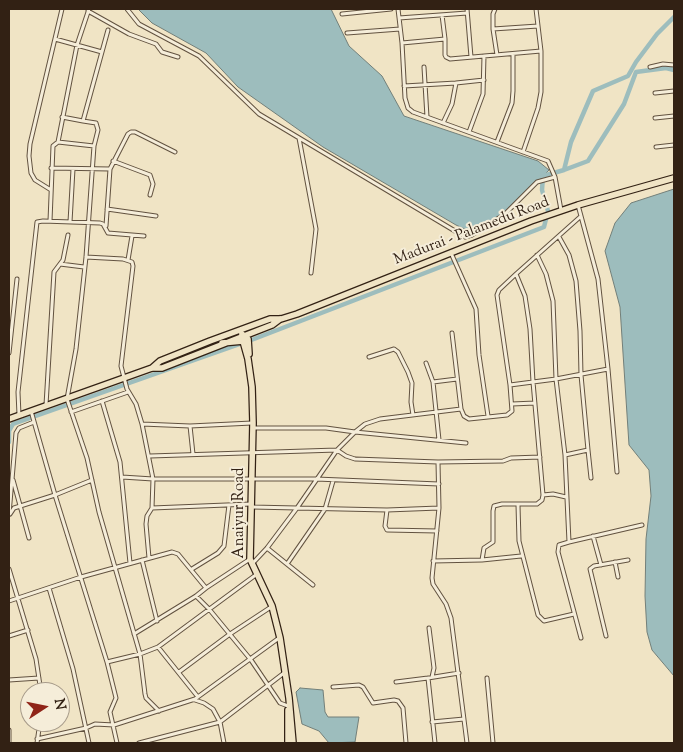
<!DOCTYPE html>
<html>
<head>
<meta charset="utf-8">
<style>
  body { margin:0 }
  #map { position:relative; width:683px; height:752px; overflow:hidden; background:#f0e4c5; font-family:"Sorts Mill Goudy",serif }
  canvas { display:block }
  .frame { position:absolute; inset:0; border:10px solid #322114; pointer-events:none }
  .north { position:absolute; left:20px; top:682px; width:50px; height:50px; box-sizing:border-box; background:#f5edd9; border:1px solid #a79b8a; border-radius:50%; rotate:79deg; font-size:14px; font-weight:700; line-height:20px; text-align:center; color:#322114 }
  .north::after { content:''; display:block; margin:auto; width:18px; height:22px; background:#8f2418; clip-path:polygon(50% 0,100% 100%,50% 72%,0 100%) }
</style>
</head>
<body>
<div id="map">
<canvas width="683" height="752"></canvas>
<div class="frame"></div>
<div class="north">N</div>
</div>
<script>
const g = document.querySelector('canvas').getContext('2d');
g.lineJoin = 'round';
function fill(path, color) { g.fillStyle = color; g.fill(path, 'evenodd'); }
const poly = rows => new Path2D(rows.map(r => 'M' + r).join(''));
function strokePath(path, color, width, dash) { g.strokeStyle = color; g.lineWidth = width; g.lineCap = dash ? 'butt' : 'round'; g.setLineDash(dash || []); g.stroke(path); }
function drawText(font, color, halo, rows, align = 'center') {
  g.font = font + ' "Sorts Mill Goudy",serif'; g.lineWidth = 4; g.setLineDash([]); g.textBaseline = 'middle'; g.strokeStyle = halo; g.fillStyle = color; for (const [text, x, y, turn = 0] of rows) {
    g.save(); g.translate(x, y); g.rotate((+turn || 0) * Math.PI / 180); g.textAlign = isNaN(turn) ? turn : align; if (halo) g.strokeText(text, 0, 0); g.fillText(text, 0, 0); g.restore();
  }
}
const water = poly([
  [138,9,331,9,349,46,382,76,404,116,538,161,549,170,509,213,487,226,467,230,456,225,323,147,238,87,206,53,152,23,138,9],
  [674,189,674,676,652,650,647,632,645,596,646,539,651,496,649,470,629,445,620,307,605,251,615,223,631,203,674,189],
  [300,688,323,690,325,712,328,717,359,717,355,742,329,743,319,731,302,724,296,692,300,688]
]);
const canal = poly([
  [564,170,588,161,624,104,636,72,666,68,674,70],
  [9,442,9,431,13,424,254,339,544,227,548,211,542,190,543,176,564,170,571,142,593,91,628,76,636,62,657,34,674,17]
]);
const street = poly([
  [127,9,139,24,199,56,259,114,465,237,472,235,505,214,537,182,555,177],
  [398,9,402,43,405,98,408,108,413,112,548,161,555,177,561,210],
  [467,9,471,57],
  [495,9,493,14,493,29,497,55],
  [88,11,129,34,156,44,162,52,178,57],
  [342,14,391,9],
  [442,15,445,39],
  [399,18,467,13],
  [493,29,538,26],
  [108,30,83,121,96,123,98,130,94,146,86,257,76,349,67,399,87,458,99,512,140,654,145,694,146,698,159,711],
  [347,33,400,29],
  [55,39,102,52],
  [402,43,445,39,445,55,446,57,450,59,541,51],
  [424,67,427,117],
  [650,67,663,64,674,65],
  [404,86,456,83],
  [655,93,674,91],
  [62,117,83,121],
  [655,118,674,116],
  [443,123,452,104,456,83,484,80],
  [469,132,483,94,484,56],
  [299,138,316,229,311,273],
  [58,142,77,45,89,9],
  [497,142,512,103,513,91,513,54],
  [656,147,674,145],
  [523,152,538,108,541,92,541,51,536,9],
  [113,161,150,175,153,184,150,195],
  [51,168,110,169],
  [51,190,35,180,31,173,29,156,30,144,62,9],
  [107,209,156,216],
  [50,221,53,146,58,142,94,146],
  [70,222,73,169],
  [106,226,110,169,128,134,131,132,135,132,175,152],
  [559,237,569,255,576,281,580,331,581,375,588,450,565,455],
  [451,253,476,309,479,355,488,416],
  [537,255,546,274,553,301,556,379,565,455,569,542,642,525],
  [86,257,123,259,132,262,133,266,121,366,127,389,136,404,142,424,153,479,152,508,147,516,146,524,149,558],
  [128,260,132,236],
  [60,264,84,267],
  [452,333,461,409],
  [9,353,17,279],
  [369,357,394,349,398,352,408,372,412,383,411,402,413,415],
  [426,363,433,382,439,440],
  [608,369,617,472],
  [433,382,457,379],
  [510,385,497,295,499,290,516,274],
  [102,401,120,462,130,563],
  [512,404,535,403],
  [46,405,54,272,63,260,68,235],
  [31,411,55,495,107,662,116,698,110,712,117,743],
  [71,412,128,392],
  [19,415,18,392,37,222,43,221,100,223,103,224,108,233,144,236],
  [142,424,190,426,252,423],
  [190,426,193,454],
  [253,428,326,428,355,432,365,424,380,419,461,409,464,416,469,419,507,415,512,411,510,385,556,379,608,369,598,279,578,205],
  [588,450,591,478],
  [150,456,337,450,346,456,355,459,438,462,439,508,432,578,433,584,446,604,451,618,467,743],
  [438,462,503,461,511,458,540,457],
  [122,477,153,479,316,479,439,484],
  [13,480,29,538],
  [543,495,553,494,566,497],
  [518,505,519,541,538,615,544,621,574,614],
  [252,507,387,510,439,508],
  [152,508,251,504],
  [387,510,385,526,387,530,437,531],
  [9,514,16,433,19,428,34,422],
  [10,514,14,508,55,495,92,480],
  [593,536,601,565],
  [569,542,559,545,558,552,581,638],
  [267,548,313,585],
  [142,560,157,621],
  [482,560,521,556],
  [433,561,482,560,484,548,493,542,493,511,494,506,502,504,537,504,542,500,543,495,533,382,530,329,525,296,516,274,580,217],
  [615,562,618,577],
  [252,564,267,548,297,508,337,450,355,432,466,443],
  [287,564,325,509,333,481],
  [9,569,36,659,41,692],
  [192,569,218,553,224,546,229,505],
  [49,588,73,669,89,743],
  [196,596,209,609,251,660,280,703,288,706],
  [9,601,81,577,172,552,178,554,206,588,250,559],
  [429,628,434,668,432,677],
  [134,634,196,596,206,588],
  [9,636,28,630],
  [606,636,590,569,594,566,628,560],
  [158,647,198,697],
  [107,662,140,654,158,647,257,574],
  [179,672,230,634,271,607],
  [487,678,493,743],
  [9,680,39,678],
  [396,682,428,678],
  [333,687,359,685,363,687,373,703,394,700,398,701,403,708,406,743],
  [195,700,204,703,213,709,220,722,224,743],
  [432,722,464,719],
  [9,730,9,743],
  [37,739,86,728,95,724,114,725,195,699,279,638],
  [37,743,40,722],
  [139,743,220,722,284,673],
  [435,743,428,678,459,673]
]);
const primary = poly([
  [242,334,248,339,249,354],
  [222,343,243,341,248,359,252,387,253,423,250,559,272,606,280,638,289,698,293,743],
  [152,368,160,361,210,341,270,319,281,319,297,314,531,221,578,205,674,178],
  [9,419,152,368,162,368,272,325,280,319],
  [288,710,288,743]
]);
const streetNames = [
  ["Madurai - Palamedu Road",472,232,-21],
  ["Anaiyur Road",240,513,-90]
];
fill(water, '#9dbdbd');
strokePath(water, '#727f79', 1);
strokePath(canal, '#9dbdbd', 4.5);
strokePath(street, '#625240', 5);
strokePath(primary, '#322114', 8);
strokePath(street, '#f5edd9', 3);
strokePath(primary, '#f0e4c5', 5.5);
drawText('15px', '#322114', '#f5edd9', streetNames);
</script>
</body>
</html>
